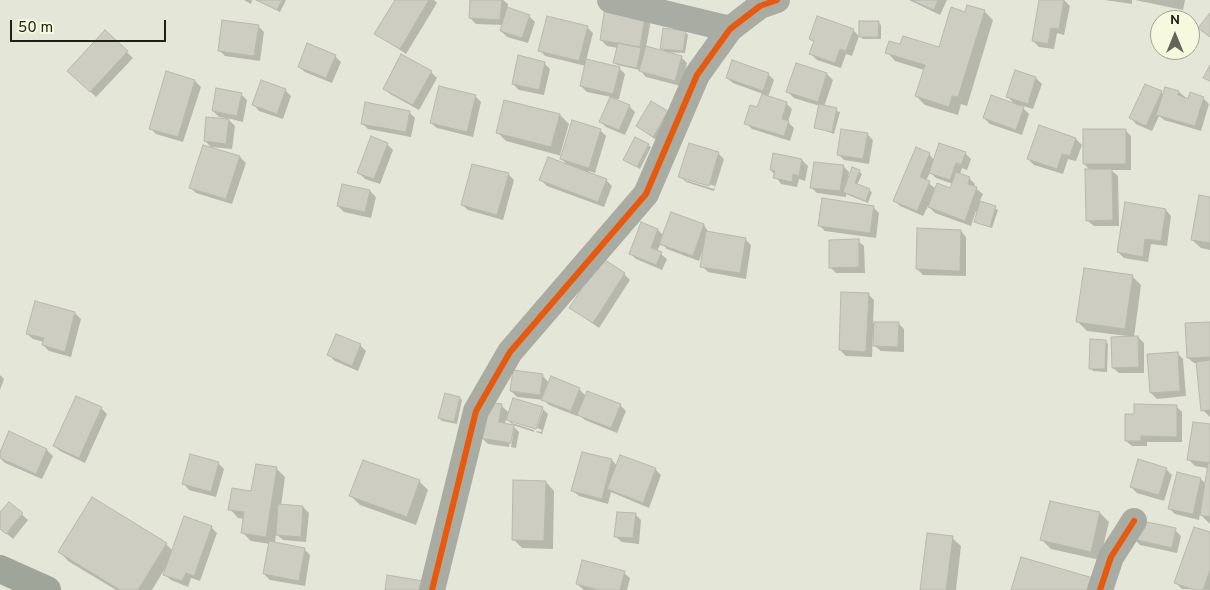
<!DOCTYPE html>
<html>
<head>
<meta charset="utf-8">
<style>
  body { margin:0 }
  #map { position:relative; width:1210px; height:590px; overflow:hidden; background:#e4e6d7; font-family:Overpass,sans-serif }
  canvas { display:block }
  .north { position:absolute; left:1150px; top:10px; width:50px; height:50px; box-sizing:border-box; background:#f6f9de; border:1px solid #a0a28e; border-radius:50%; rotate:0deg; font-size:14px; font-weight:700; line-height:20px; text-align:center; color:#1f2016 }
  .north::after { content:''; display:block; margin:auto; width:18px; height:22px; background:#64655a; clip-path:polygon(50% 0,100% 100%,50% 72%,0 100%) }
  .scale { position:absolute; left:10px; top:20px; width:156px; height:22px; box-sizing:border-box; border:2px solid #1f2016; border-top:0; padding-left:6px; font-size:15px; line-height:18px; white-space:nowrap; color:#1f2016; -webkit-text-stroke:4px #f6f9de; paint-order:stroke }
</style>
</head>
<body>
<div id="map">
<canvas width="1210" height="590"></canvas>
<div class="north">N</div>
<div class="scale">50 m</div>
</div>
<script>
const g = document.querySelector('canvas').getContext('2d');
g.lineJoin = 'round';
function fill(path, color) { g.fillStyle = color; g.fill(path, 'evenodd'); }
const poly = rows => new Path2D(rows.map(r => 'M' + r).join(''));
function strokePath(path, color, width, dash) { g.strokeStyle = color; g.lineWidth = width; g.lineCap = dash ? 'butt' : 'round'; g.setLineDash(dash || []); g.stroke(path); }
const shadow = poly([
  [244,0,252,0,251,4],
  [257,0,286,0,280,12],
  [396,0,434,0,437,3,406,54,376,34],
  [471,0,503,0,508,4,507,9,529,16,535,22,528,43,507,37,501,31,503,25,476,24,470,18],
  [909,0,947,0,940,15],
  [1054,0,1064,0,1070,6,1064,35,1057,33,1054,49,1039,47,1033,41],
  [1105,0,1132,0,1132,4],
  [1135,0,1185,0,1183,10],
  [606,7,651,20,646,47,681,57,687,63,681,86,646,77,640,70,617,65,615,62,618,48,607,46,601,40],
  [984,11,993,20,967,106,961,104,958,115,925,105,916,96,924,70,895,61,887,52,901,46,940,48,965,13],
  [878,22,881,25,881,39,863,39,860,36],
  [258,26,264,32,260,61,225,56,219,50],
  [587,27,593,33,586,61,619,68,625,74,619,99,611,99,629,106,635,112,625,135,606,127,600,121,611,97,587,92,581,86,586,66,545,56,540,50],
  [853,30,859,36,852,56,846,54,841,68,817,60,811,54,815,43,810,39],
  [105,31,133,58,96,97,69,71],
  [685,32,688,35,685,53,665,52,662,48],
  [335,56,341,62,332,83,305,72,299,67],
  [544,63,550,69,544,95,519,90,513,84],
  [431,72,437,78,419,110,390,94,384,88],
  [768,74,774,80,768,97,786,103,792,109,788,122,794,128,790,141,752,129,746,123,758,109,763,94,733,83,727,78],
  [827,74,833,80,824,107,840,112,834,134,815,127,820,106,794,98,788,92],
  [1036,78,1042,84,1033,109,1020,105,1029,114,1022,135,990,124,984,118,1016,106,1008,97],
  [195,81,201,87,183,142,156,134,150,128],
  [1166,88,1179,92,1189,100,1203,98,1209,104,1201,131,1164,120,1159,116,1152,131,1136,124,1131,118,1161,92,1164,95],
  [285,90,291,96,283,119,259,111,254,105],
  [241,94,247,100,243,122,227,118,235,126,232,149,211,147,205,141,226,118,219,117,213,111],
  [476,97,481,102,473,137,437,128,431,123],
  [505,101,560,115,569,124,560,155,600,130,606,136,595,173,589,171,588,173,606,180,612,186,604,207,547,186,541,180,568,165,561,159,562,156,506,141,497,132],
  [409,112,415,118,411,137,368,129,362,123],
  [667,112,659,142,637,126],
  [1040,126,1076,139,1082,145,1076,161,1068,159,1063,174,1034,165,1028,159],
  [1125,130,1131,136,1131,170,1111,170,1118,176,1119,226,1094,226,1088,221,1091,171,1084,164],
  [867,134,873,140,869,164,844,160,838,154],
  [387,144,393,150,380,184,365,179,359,173],
  [648,145,651,147,640,169,625,160],
  [203,146,240,157,246,163,232,204,196,193,190,187],
  [718,153,724,159,714,191,686,182,680,176],
  [685,177,715,186,714,189,685,180],
  [965,153,971,159,967,170,962,168,960,174,969,178,975,184,974,187,983,194,979,203,998,210,992,228,975,222,978,212,976,211,971,226,935,213,928,206,923,216,900,206,894,200,929,154,934,160],
  [930,172,936,178,953,184,951,189,936,189,926,181],
  [774,154,802,160,808,166,805,181,799,179,797,187,781,184,771,170],
  [843,166,849,172,848,179,859,171,862,174,857,185,872,192,868,203,846,194,846,197,817,193,811,187],
  [508,174,514,180,503,220,468,210,462,205],
  [370,191,376,197,371,218,344,212,338,206],
  [1210,198,1210,250,1201,248,1192,240],
  [873,207,879,213,876,238,825,231,819,225],
  [1166,210,1171,216,1167,246,1151,244,1148,262,1124,258,1118,252],
  [672,214,704,225,709,233,745,239,751,245,746,279,708,272,702,266,703,249,699,261,667,249,661,243,657,251,667,259,662,270,636,259,630,253,658,230,664,236],
  [961,231,966,237,966,276,923,275,917,269],
  [858,241,864,246,865,273,836,273,830,267],
  [624,274,630,280,599,328,571,308],
  [1132,276,1141,285,1134,337,1138,337,1144,343,1144,373,1119,373,1113,368,1127,336,1087,331,1078,322],
  [868,294,874,300,873,323,898,323,904,329,904,352,881,351,875,346,875,331,873,331,872,357,846,356,840,350],
  [35,303,75,313,81,319,71,357,49,351,43,345,44,342,33,339,27,334],
  [1210,323,1210,417,1203,410,1198,363,1194,363,1188,358],
  [337,335,360,345,366,351,358,371,335,361,329,355],
  [1105,341,1108,344,1107,372,1093,371,1091,369],
  [1177,353,1183,359,1186,396,1157,399,1151,393],
  [0,375,4,379,0,390],
  [542,375,549,383,579,389,586,396,620,405,626,411,617,433,585,420,578,414,577,416,549,405,544,400,517,397,511,391],
  [460,398,462,400,457,424,442,421,439,418],
  [501,405,509,413,542,408,548,414,542,434,536,432,537,431,541,432,542,430,537,428,543,410,512,420,512,423,534,430,534,432,513,425,506,418,505,425,513,426,519,432,516,448,511,447,514,429,512,429,509,447,488,444,482,438],
  [1176,406,1182,412,1182,442,1147,442,1147,446,1132,446,1126,441],
  [101,408,107,414,85,463,60,451,54,446],
  [1210,425,1210,524,1200,514,1199,520,1175,514,1169,508,1177,474,1201,479,1206,484,1208,468,1195,466,1189,460],
  [10,433,47,450,53,456,42,479,5,463,0,458],
  [583,453,612,460,617,466,655,469,661,475,649,508,611,492,608,504,579,496,573,491],
  [218,463,224,469,216,497,189,490,184,484],
  [276,468,285,477,281,506,303,507,309,513,306,542,283,540,276,534,275,543,304,549,310,555,305,586,270,580,264,574,270,544,251,541,242,532,244,519,238,518,230,509,252,492],
  [1166,469,1172,475,1164,501,1137,493,1131,487],
  [419,481,428,490,416,525,360,505,351,496],
  [546,482,554,491,553,549,522,548,513,539],
  [92,499,166,544,173,551,211,527,217,533,200,581,191,578,188,587,171,580,165,575,166,567,152,590,116,590,68,561,60,552],
  [1051,502,1100,513,1109,522,1100,560,1051,549,1042,540],
  [9,503,28,520,13,539,0,528,0,514],
  [635,514,641,520,639,544,622,542,616,537],
  [1175,530,1181,536,1177,553,1140,545,1134,539],
  [1210,533,1210,590,1182,589,1176,583],
  [952,538,961,546,956,590,921,590],
  [624,573,630,578,627,590,584,590,577,584]
]);
const building = poly([
  [256,0,282,0,277,10,256,0],
  [395,0,429,0,400,49,374,34,395,0],
  [470,0,502,0,500,20,469,18,470,0],
  [911,0,938,0,934,10,911,0],
  [1039,0,1064,0,1059,29,1051,28,1048,44,1032,41,1039,0],
  [967,5,985,10,958,97,952,96,949,107,915,96,925,65,885,53,889,41,900,44,903,36,939,47,951,7,965,12,967,5],
  [605,6,646,12,640,47,600,40,605,6],
  [507,7,530,15,522,38,500,31,507,7],
  [1210,13,1210,37,1198,28,1210,13],
  [547,16,588,26,579,61,538,51,547,16],
  [817,16,854,29,846,51,840,49,835,63,809,54,814,41,809,39,817,16],
  [222,20,259,25,254,56,218,51,222,20],
  [859,21,879,21,878,37,859,37,859,21],
  [663,28,686,31,683,51,660,49,663,28],
  [105,30,128,51,90,92,67,71,105,30],
  [307,43,336,55,326,78,298,67,307,43],
  [618,43,641,48,637,68,613,63,618,43],
  [646,46,682,56,675,81,639,71,646,46],
  [401,54,432,71,413,105,383,89,401,54],
  [518,55,545,62,539,90,512,84,518,55],
  [586,59,620,67,613,94,580,86,586,59],
  [732,60,769,73,763,91,726,78,732,60],
  [796,63,827,73,818,102,786,92,796,63],
  [1210,65,1210,81,1203,78,1210,65],
  [1015,70,1036,77,1028,104,1006,97,1015,70],
  [166,71,195,80,178,137,149,129,166,71],
  [261,80,286,89,277,114,252,105,261,80],
  [1145,84,1162,91,1146,126,1129,118,1145,84],
  [439,86,476,95,467,132,430,123,439,86],
  [1165,87,1179,91,1178,95,1188,99,1190,92,1204,97,1195,126,1156,115,1165,87],
  [216,88,242,93,237,116,212,111,216,88],
  [762,94,787,102,782,119,789,121,784,136,744,124,750,105,757,107,762,94],
  [991,95,1024,107,1016,130,983,118,991,95],
  [610,97,630,105,619,130,599,122,610,97],
  [504,100,560,114,551,147,496,133,504,100],
  [651,101,668,111,653,137,636,126,651,101],
  [365,102,410,111,406,132,361,124,365,102],
  [819,104,837,108,832,132,814,128,819,104],
  [206,117,229,119,226,144,204,141,206,117],
  [572,120,601,129,589,168,560,159,572,120],
  [1039,125,1076,138,1070,156,1062,154,1057,169,1027,159,1039,125],
  [841,129,868,133,863,159,837,155,841,129],
  [1083,129,1126,129,1126,164,1083,164,1083,129],
  [371,136,388,143,374,179,357,173,371,136],
  [635,137,649,144,637,167,623,160,635,137],
  [689,143,719,152,709,186,678,177,689,143],
  [939,143,966,152,961,165,956,163,950,180,929,173,939,143],
  [203,145,240,156,226,199,189,188,203,145],
  [916,147,930,153,920,177,930,181,917,211,893,201,916,147],
  [773,153,802,159,799,176,793,174,792,182,773,178,775,171,770,170,773,153],
  [548,157,607,179,598,202,539,180,548,157],
  [814,162,844,165,840,191,810,188,814,162],
  [472,164,509,173,497,215,461,205,472,164],
  [852,167,860,170,855,183,870,189,866,201,843,192,852,167],
  [1085,169,1112,169,1113,220,1086,221,1085,169],
  [956,172,970,177,968,184,977,187,965,221,928,207,937,183,950,188,956,172],
  [342,184,370,190,365,212,337,206,342,184],
  [1199,195,1210,197,1210,243,1191,240,1199,195],
  [822,198,874,206,870,233,818,226,822,198],
  [980,201,996,206,990,227,974,222,980,201],
  [1125,202,1166,209,1161,241,1145,239,1143,257,1117,252,1125,202],
  [671,212,704,224,693,256,659,244,671,212],
  [641,222,658,229,651,248,662,252,656,265,629,254,641,222],
  [917,228,961,230,960,271,916,269,917,228],
  [706,231,746,238,740,273,700,267,706,231],
  [859,239,859,267,829,268,829,240,859,239],
  [602,258,625,273,593,323,569,308,602,258],
  [1084,268,1133,275,1125,329,1076,322,1084,268],
  [841,292,869,293,866,352,839,350,841,292],
  [35,301,75,312,65,352,42,345,44,338,26,334,35,301],
  [874,322,899,322,898,347,873,346,874,322],
  [1210,322,1210,357,1187,358,1185,323,1210,322],
  [336,334,361,344,352,366,327,355,336,334],
  [1138,336,1139,367,1112,368,1111,337,1138,336],
  [1090,339,1106,340,1105,369,1089,369,1090,339],
  [1178,352,1180,391,1150,393,1147,354,1178,352],
  [1210,360,1210,410,1201,411,1196,362,1210,360],
  [513,370,543,374,540,395,510,391,513,370],
  [551,376,580,388,571,411,541,400,551,376],
  [587,391,621,404,611,428,577,415,587,391],
  [445,393,460,397,454,422,438,418,445,393],
  [76,396,102,407,79,458,53,446,76,396],
  [513,398,543,407,536,429,506,420,513,398],
  [486,402,502,404,499,422,514,425,511,443,480,438,486,402],
  [1134,404,1177,405,1177,437,1141,436,1141,441,1125,441,1125,414,1134,414,1134,404],
  [1193,422,1210,424,1210,463,1187,460,1193,422],
  [9,431,47,449,36,474,0,458,0,452,9,431],
  [582,452,612,459,602,499,571,491,582,452],
  [190,454,219,462,211,492,182,484,190,454],
  [620,455,656,468,643,503,607,489,620,455],
  [1138,459,1167,468,1159,495,1130,487,1138,459],
  [363,460,420,480,407,517,349,496,363,460],
  [1208,463,1210,463,1210,517,1200,515,1208,463],
  [256,464,277,467,266,537,241,533,244,512,228,510,232,488,251,491,256,464],
  [1177,472,1201,478,1193,514,1168,509,1177,472],
  [513,480,546,481,544,541,512,540,513,480],
  [92,497,167,543,138,590,120,590,58,552,92,497],
  [1050,501,1100,512,1091,552,1040,540,1050,501],
  [9,502,23,513,6,534,0,529,0,512,9,502],
  [278,504,303,506,301,537,276,535,278,504],
  [617,512,636,513,633,538,614,537,617,512],
  [184,516,212,526,194,576,186,573,182,581,163,575,184,516],
  [1137,520,1176,528,1172,548,1133,539,1137,520],
  [1194,527,1210,532,1210,570,1203,590,1195,590,1174,583,1194,527],
  [927,533,953,536,946,590,920,590,927,533],
  [269,541,305,548,299,581,263,574,269,541],
  [1021,557,1093,578,1090,590,1011,590,1021,557],
  [582,560,625,571,620,590,598,590,576,584,582,560],
  [387,575,423,581,422,590,385,590,387,575]
]);
const minor = poly([
  [610,0,730,29],
  [432,590,476,411,510,352,646,194,697,75,730,29,760,6,777,0],
  [1100,590,1111,557,1134,521]
]);
const major = poly([
  [0,569,47,590]
]);
const cycleway = poly([
  [432,590,476,411,510,352,646,194,697,75,730,29,760,6,777,0],
  [1100,590,1111,557,1134,521]
]);
fill(shadow, '#0003');
fill(building, '#cdcdc2');
strokePath(building, '#b9b8ad', 1);
strokePath(minor, '#a8aca3', 26);
strokePath(major, '#a0a599', 28);
strokePath(cycleway, '#e8590c', 6);
</script>
</body>
</html>
